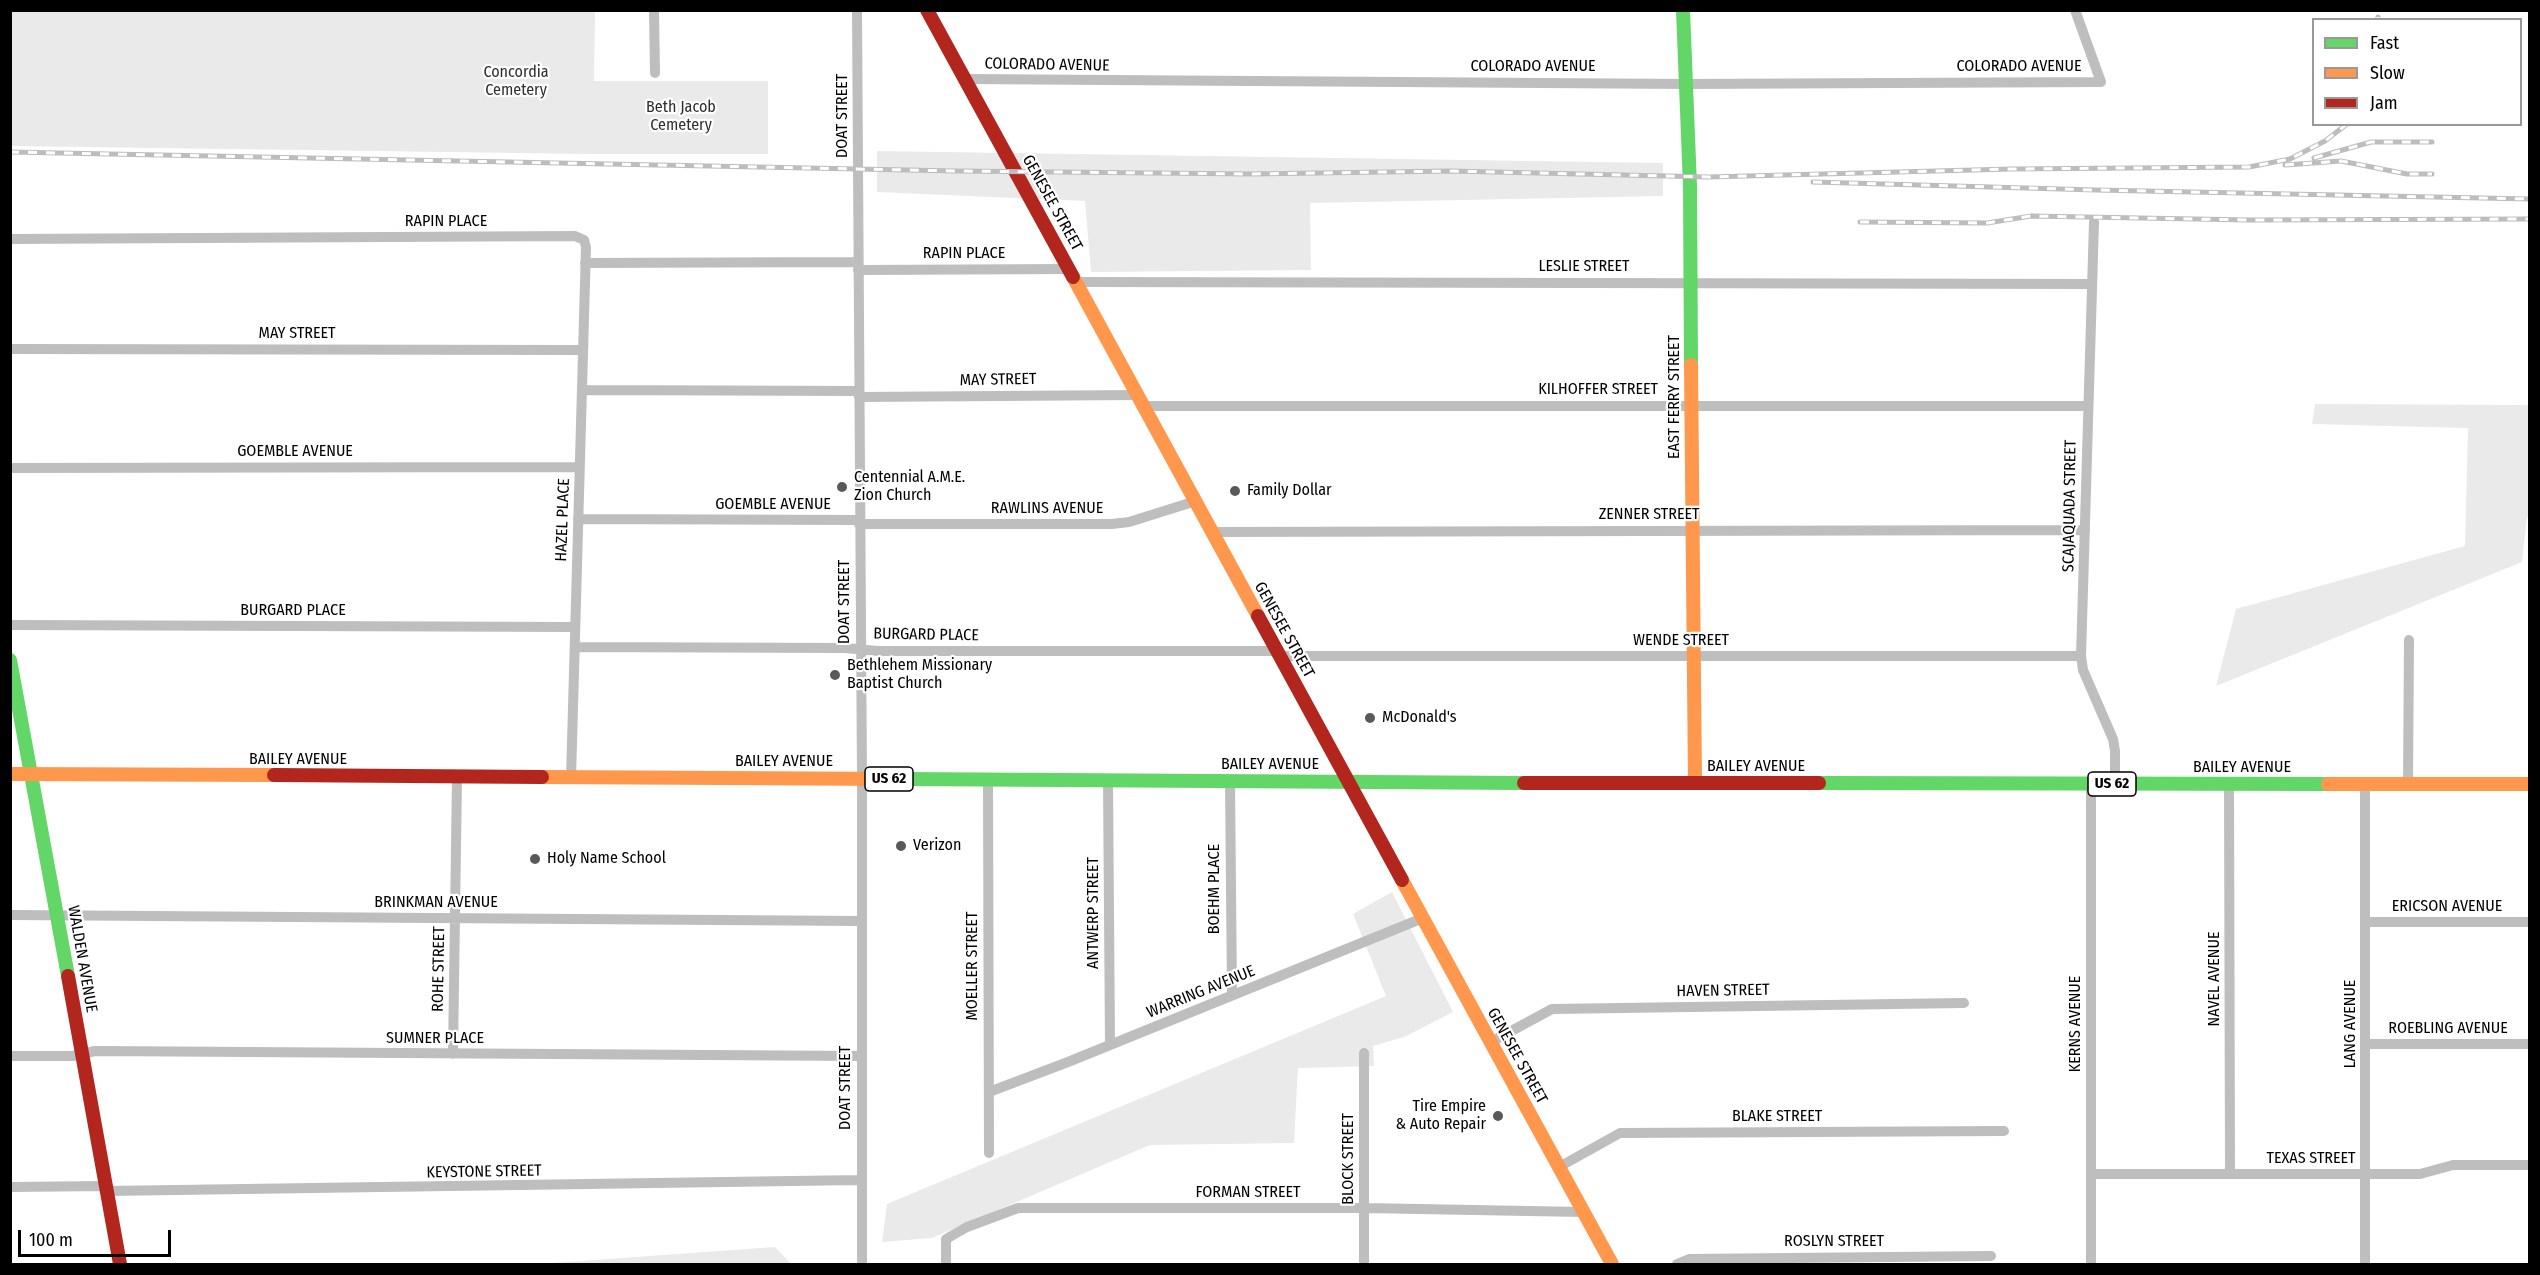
<!DOCTYPE html>
<html>
<head>
<meta charset="utf-8">
<style>
  body { margin:0 }
  #map { position:relative; width:2540px; height:1275px; overflow:hidden; background:#fff; font-family:"Fira Sans Condensed",sans-serif }
  canvas { display:block }
  .frame { position:absolute; inset:0; border:12px solid #000; pointer-events:none }
  .legend { position:absolute; left:2312px; top:18px; width:210px; height:108px; box-sizing:border-box; background:#fff; border:2px solid #999; margin:0; padding:8px 10px; list-style:none; font-size:18px; color:#000 }
  .legend li { display:flex; align-items:center; gap:12px; height:30px }
  .legend b { width:30px; border:2px solid #999 }
  .scale { position:absolute; left:18px; top:1230px; width:153px; height:27px; box-sizing:border-box; border:3px solid #000; border-top:0; padding-left:8px; font-size:18px; line-height:21px; white-space:nowrap; color:#000; -webkit-text-stroke:4px #fff; paint-order:stroke }
</style>
</head>
<body>
<div id="map">
<canvas width="2540" height="1275"></canvas>
<div class="frame"></div>
<ul class="legend">
<li><b style="height:8px;background:#63d668"></b>Fast</li>
<li><b style="height:8px;background:#ff974d"></b>Slow</li>
<li><b style="height:8px;background:#b3261e"></b>Jam</li>
</ul>
<div class="scale">100 m</div>
</div>
<script>
const g = document.querySelector('canvas').getContext('2d');
g.lineJoin = 'round';
function fill(path, color) { g.fillStyle = color; g.fill(path, 'evenodd'); }
const poly = rows => new Path2D(rows.map(r => 'M' + r).join(''));
function strokePath(path, color, width, dash) { g.strokeStyle = color; g.lineWidth = width; g.lineCap = dash ? 'butt' : 'round'; g.setLineDash(dash || []); g.stroke(path); }
function drawText(font, color, halo, rows, align = 'center') {
  g.font = font + ' "Fira Sans Condensed",sans-serif'; g.lineWidth = 4.5; g.setLineDash([]); g.textBaseline = 'middle'; g.strokeStyle = halo; g.fillStyle = color; for (const [text, x, y, turn = 0] of rows) {
    g.save(); g.translate(x, y); g.rotate((+turn || 0) * Math.PI / 180); g.textAlign = isNaN(turn) ? turn : align; if (halo) g.strokeText(text, 0, 0); g.fillText(text, 0, 0); g.restore();
  }
}
const green = poly([
  [11,10,595,11,594,81,768,81,768,154,593,154,11,146],
  [877,151,1663,163,1663,196,1310,203,1311,270,1091,272,1085,201,877,192],
  [2315,404,2529,405,2529,515,2527,517,2522,562,2216,686,2236,609,2465,546,2468,428,2312,424],
  [1392,892,1453,1012,1404,1037,1373,1046,1374,1066,1298,1068,1294,1143,1150,1145,932,1238,882,1242,887,1204,1386,996,1353,914],
  [775,1247,791,1264,551,1264,552,1263]
]);
const street = poly([
  [654,10,655,73],
  [857,10,862,779,862,1264],
  [965,79,1687,84,2101,82,2075,10],
  [2094,222,2081,656,2083,670,2113,739,2115,751,2115,784],
  [10,239,575,236,584,240,586,247,571,778],
  [585,263,858,262],
  [858,270,1069,269],
  [1076,282,2092,284],
  [10,349,583,350],
  [582,390,859,391],
  [859,397,1138,395],
  [1144,406,2088,406],
  [10,468,580,467],
  [578,519,859,520],
  [859,524,1112,524,1129,522,1196,501],
  [1213,532,2085,530],
  [10,625,575,627],
  [575,647,845,648,878,651,1277,651],
  [1280,656,2081,656],
  [988,780,989,1153],
  [1108,781,1110,1045],
  [1230,781,1232,995],
  [2091,784,2091,1264],
  [2229,784,2230,1174],
  [2408,784,2409,640],
  [10,915,861,921],
  [2365,922,2530,922],
  [1491,1042,1552,1009,1964,1003],
  [2366,1044,2530,1044],
  [1364,1053,1364,1264],
  [453,1054,457,777],
  [10,1056,73,1056,95,1051,861,1056],
  [989,1092,1068,1062,1423,918],
  [1559,1167,1620,1133,2004,1131],
  [2092,1174,2420,1174,2453,1165,2530,1165],
  [10,1187,106,1186],
  [107,1191,861,1180],
  [946,1264,946,1239,967,1227,1018,1208,1364,1208,1583,1212],
  [1677,1264,1689,1259,1991,1256],
  [2365,1264,2365,784]
]);
const fast = poly([
  [1683,10,1690,186,1691,365],
  [10,660,68,976],
  [903,779,1524,783],
  [1819,783,2328,784]
]);
const slow = poly([
  [1073,277,1258,616],
  [1691,365,1695,783],
  [10,774,274,775],
  [542,777,903,779],
  [2328,784,2530,784],
  [1402,880,1612,1264]
]);
const jam = poly([
  [927,10,1073,277],
  [1258,616,1402,880],
  [274,775,542,777],
  [1524,783,1819,783],
  [68,976,120,1264]
]);
const rail = poly([
  [2378,17,2378,20],
  [10,152,957,171,1251,174,1451,171,1709,177,2011,169,2249,167,2290,159,2325,141,2347,124],
  [2314,158,2371,142,2432,142],
  [2285,165,2341,161,2407,174,2432,174],
  [1813,182,2096,190,2530,199],
  [1860,222,1987,223,2031,216,2249,220,2530,219]
]);
const markers = [
  [842,487,6,"#595959"],
  [1235,491,6,"#595959"],
  [835,675,6,"#595959"],
  [1370,718,6,"#595959"],
  [901,846,6,"#595959"],
  [535,859,6,"#595959"],
  [1498,1116,6,"#595959"]
];
const shields = [
  [889,779,48],
  [2112,784,48]
];
const shieldNames = [
  ["US 62",889,779],
  ["US 62",2112,784]
];
const streetNames = [
  ["COLORADO AVENUE",1047,65,1],
  ["COLORADO AVENUE",1533,67],
  ["COLORADO AVENUE",2019,67],
  ["DOAT STREET",843,116,-90],
  ["GENESEE STREET",1052,203,61],
  ["RAPIN PLACE",446,222],
  ["RAPIN PLACE",964,254],
  ["LESLIE STREET",1584,267],
  ["MAY STREET",297,334],
  ["MAY STREET",998,380,-1],
  ["KILHOFFER STREET",1598,390],
  ["EAST FERRY STREET",1675,397,-90],
  ["GOEMBLE AVENUE",295,452],
  ["GOEMBLE AVENUE",773,505],
  ["SCAJAQUADA STREET",2070,506,-89],
  ["RAWLINS AVENUE",1047,509],
  ["ZENNER STREET",1649,515],
  ["HAZEL PLACE",563,520,-88],
  ["DOAT STREET",845,602,-90],
  ["BURGARD PLACE",293,611],
  ["GENESEE STREET",1284,630,61],
  ["BURGARD PLACE",926,635,1],
  ["WENDE STREET",1681,641],
  ["BAILEY AVENUE",298,760],
  ["BAILEY AVENUE",784,762],
  ["BAILEY AVENUE",1270,765],
  ["BAILEY AVENUE",1756,767],
  ["BAILEY AVENUE",2242,768],
  ["BOEHM PLACE",1215,889,-90],
  ["BRINKMAN AVENUE",436,903],
  ["ERICSON AVENUE",2447,907],
  ["ANTWERP STREET",1094,913,-90],
  ["WALDEN AVENUE",82,959,80],
  ["MOELLER STREET",973,966,-90],
  ["ROHE STREET",439,969,-89],
  ["NAVEL AVENUE",2215,979,-90],
  ["HAVEN STREET",1723,991,-1],
  ["WARRING AVENUE",1201,992,-22],
  ["KERNS AVENUE",2076,1024,-90],
  ["LANG AVENUE",2351,1024,-90],
  ["ROEBLING AVENUE",2448,1029],
  ["SUMNER PLACE",435,1039],
  ["GENESEE STREET",1517,1056,61],
  ["DOAT STREET",846,1088,-90],
  ["BLAKE STREET",1777,1117],
  ["BLOCK STREET",1349,1159,-90],
  ["TEXAS STREET",2311,1159],
  ["KEYSTONE STREET",484,1172,-1],
  ["FORMAN STREET",1248,1193],
  ["ROSLYN STREET",1834,1242]
];
const parkNames = [
  ["Concordia",516,73],
  ["Cemetery",516,91],
  ["Beth Jacob",681,108],
  ["Cemetery",681,126]
];
const poiNames = [
  ["Centennial A.M.E.",854,478],
  ["Zion Church",854,496],
  ["Family Dollar",1247,491],
  ["Bethlehem Missionary",847,666],
  ["Baptist Church",847,684],
  ["McDonald's",1382,718],
  ["Verizon",913,846],
  ["Holy Name School",547,859],
  ["Tire Empire",1486,1107,"right"],
  ["& Auto Repair",1486,1125,"right"]
];
fill(green, '#eaeaea');
strokePath(street, '#bebebe', 10);
strokePath(fast, '#63d668', 14);
strokePath(slow, '#ff974d', 14);
strokePath(jam, '#b3261e', 14);
strokePath(rail, '#bdbdbd', 5);
strokePath(rail, '#fff', 3, [9]);
for (const [x, y, r, color] of markers) { const dot = new Path2D(); dot.arc(x, y, r, 0, 2 * Math.PI); g.fillStyle = color; g.fill(dot); strokePath(dot, '#fff', 2); }
for (const [x, y, w] of shields) { const box = new Path2D(); box.roundRect(x - w / 2, y - 12, w, 24, 4.5); g.fillStyle = '#fff'; g.fill(box); strokePath(box, '#000', 1.5); }
drawText('bold 15px', '#000', null, shieldNames);
drawText('16px', '#000', '#fff', streetNames);
drawText('16px', '#2f2f2f', '#fff', parkNames);
drawText('16px', '#000', '#fff', poiNames, 'left');
</script>
</body>
</html>
